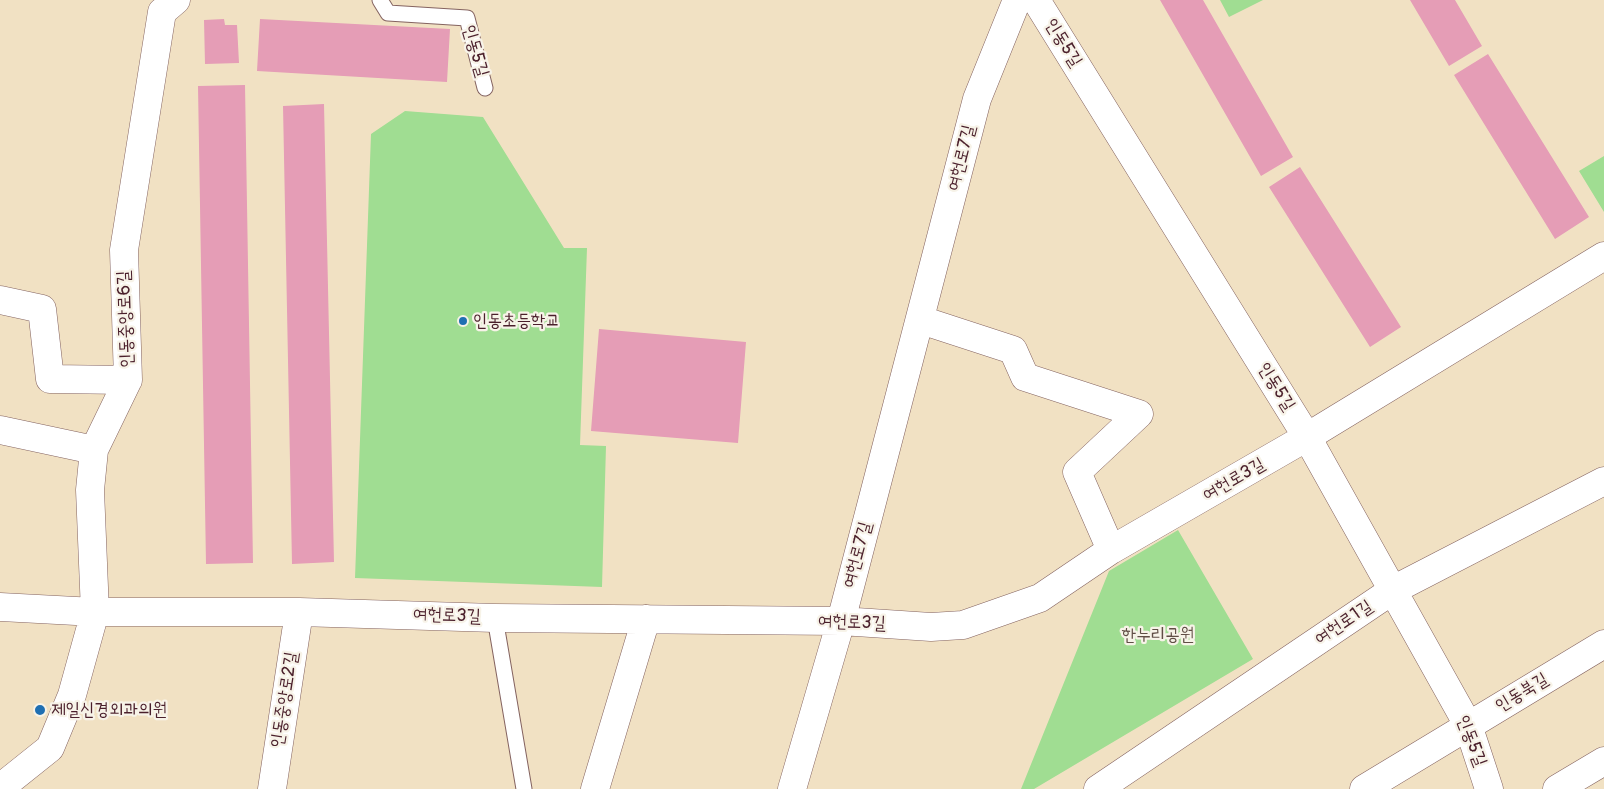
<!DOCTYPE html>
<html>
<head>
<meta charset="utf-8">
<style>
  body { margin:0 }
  canvas { display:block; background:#f1e1c3 }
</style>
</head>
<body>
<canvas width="1604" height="789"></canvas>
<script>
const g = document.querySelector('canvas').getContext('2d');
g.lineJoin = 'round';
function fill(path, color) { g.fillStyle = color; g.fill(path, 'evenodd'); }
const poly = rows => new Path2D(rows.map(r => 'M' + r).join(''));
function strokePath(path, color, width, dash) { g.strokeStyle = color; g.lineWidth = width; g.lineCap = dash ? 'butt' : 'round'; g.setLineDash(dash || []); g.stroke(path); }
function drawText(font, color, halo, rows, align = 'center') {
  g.font = font + ' Pangolin,"Poor Story",sans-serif'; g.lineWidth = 4.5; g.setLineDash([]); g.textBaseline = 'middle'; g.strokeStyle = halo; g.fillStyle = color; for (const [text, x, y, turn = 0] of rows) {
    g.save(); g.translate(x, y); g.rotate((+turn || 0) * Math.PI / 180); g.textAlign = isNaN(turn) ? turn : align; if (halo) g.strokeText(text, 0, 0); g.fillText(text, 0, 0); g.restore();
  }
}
const green = poly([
  [1220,0,1263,0,1229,17],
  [405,111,483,117,564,248,587,248,580,445,606,446,602,587,355,578,371,134],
  [1604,156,1604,212,1579,171],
  [1178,530,1253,659,1034,789,1021,789,1109,571]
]);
const building = poly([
  [1160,0,1203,0,1293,157,1261,176],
  [1410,0,1455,0,1482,46,1449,66],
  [224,19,225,25,237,25,239,63,205,64,204,20],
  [260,19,450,29,447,82,257,71],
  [1488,54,1589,217,1555,239,1454,75],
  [245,85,253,563,206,564,198,86],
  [324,104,334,562,292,564,283,106],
  [1300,167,1401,327,1370,347,1269,187],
  [599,329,746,342,738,443,591,431]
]);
const lane = poly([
  [380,0,388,13,467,18,485,88],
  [495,618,524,789]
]);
const street = poly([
  [1036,0,1307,437,1468,725,1489,789],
  [0,300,42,309,50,379,128,380],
  [921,320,1013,350,1025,377,1139,414,1077,472,1111,550],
  [0,430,94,450],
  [0,607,95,612,299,612,495,618,841,621,931,627,963,625,1040,598,1111,550,1307,437,1604,256],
  [0,788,50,748,72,695,95,612,90,490,94,450,128,380,124,250,162,12,176,0],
  [272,789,299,612],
  [595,789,646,619],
  [792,789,841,621,977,99,1017,0],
  [1098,789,1393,590,1604,481],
  [1364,789,1604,644]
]);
const secondary = poly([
  [1557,789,1604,761]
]);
const markers = [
  [463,321,5,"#1f6fb2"],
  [40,710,6,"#1f6fb2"]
];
const streetNames = [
  ["인동5길",1063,43,58],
  ["인동5길",475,51,74],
  ["여헌로7길",962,158,-76],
  ["인동중앙로6길",126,319,-92],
  ["인동5길",1276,387,58],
  ["여헌로3길",1234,480,-30],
  ["여헌로7길",858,555,-75],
  ["여헌로3길",447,616,2],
  ["여헌로3길",852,623,2],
  ["여헌로1길",1344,623,-34],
  ["인동북길",1522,693,-31],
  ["인동중앙로2길",285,700,-81],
  ["인동5길",1471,741,69]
];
const poiNames = [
  ["인동초등학교",473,321],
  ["제일신경외과의원",51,710]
];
const parkNames = [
  ["한누리공원",1158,635]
];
fill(green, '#a0dd92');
fill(building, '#e59db6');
strokePath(lane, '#846360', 17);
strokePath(street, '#846360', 29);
strokePath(secondary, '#846360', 29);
strokePath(lane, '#fff', 15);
strokePath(street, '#fff', 28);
strokePath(secondary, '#fff', 28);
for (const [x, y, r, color] of markers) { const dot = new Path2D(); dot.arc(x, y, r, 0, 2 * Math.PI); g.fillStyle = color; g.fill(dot); strokePath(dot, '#f7f3e8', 2); }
drawText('18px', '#4a1f2b', '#f7f3e8', streetNames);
drawText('18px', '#4a1f2b', '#f7f3e8', poiNames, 'left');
drawText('18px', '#604e45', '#f7f3e8', parkNames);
</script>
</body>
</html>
